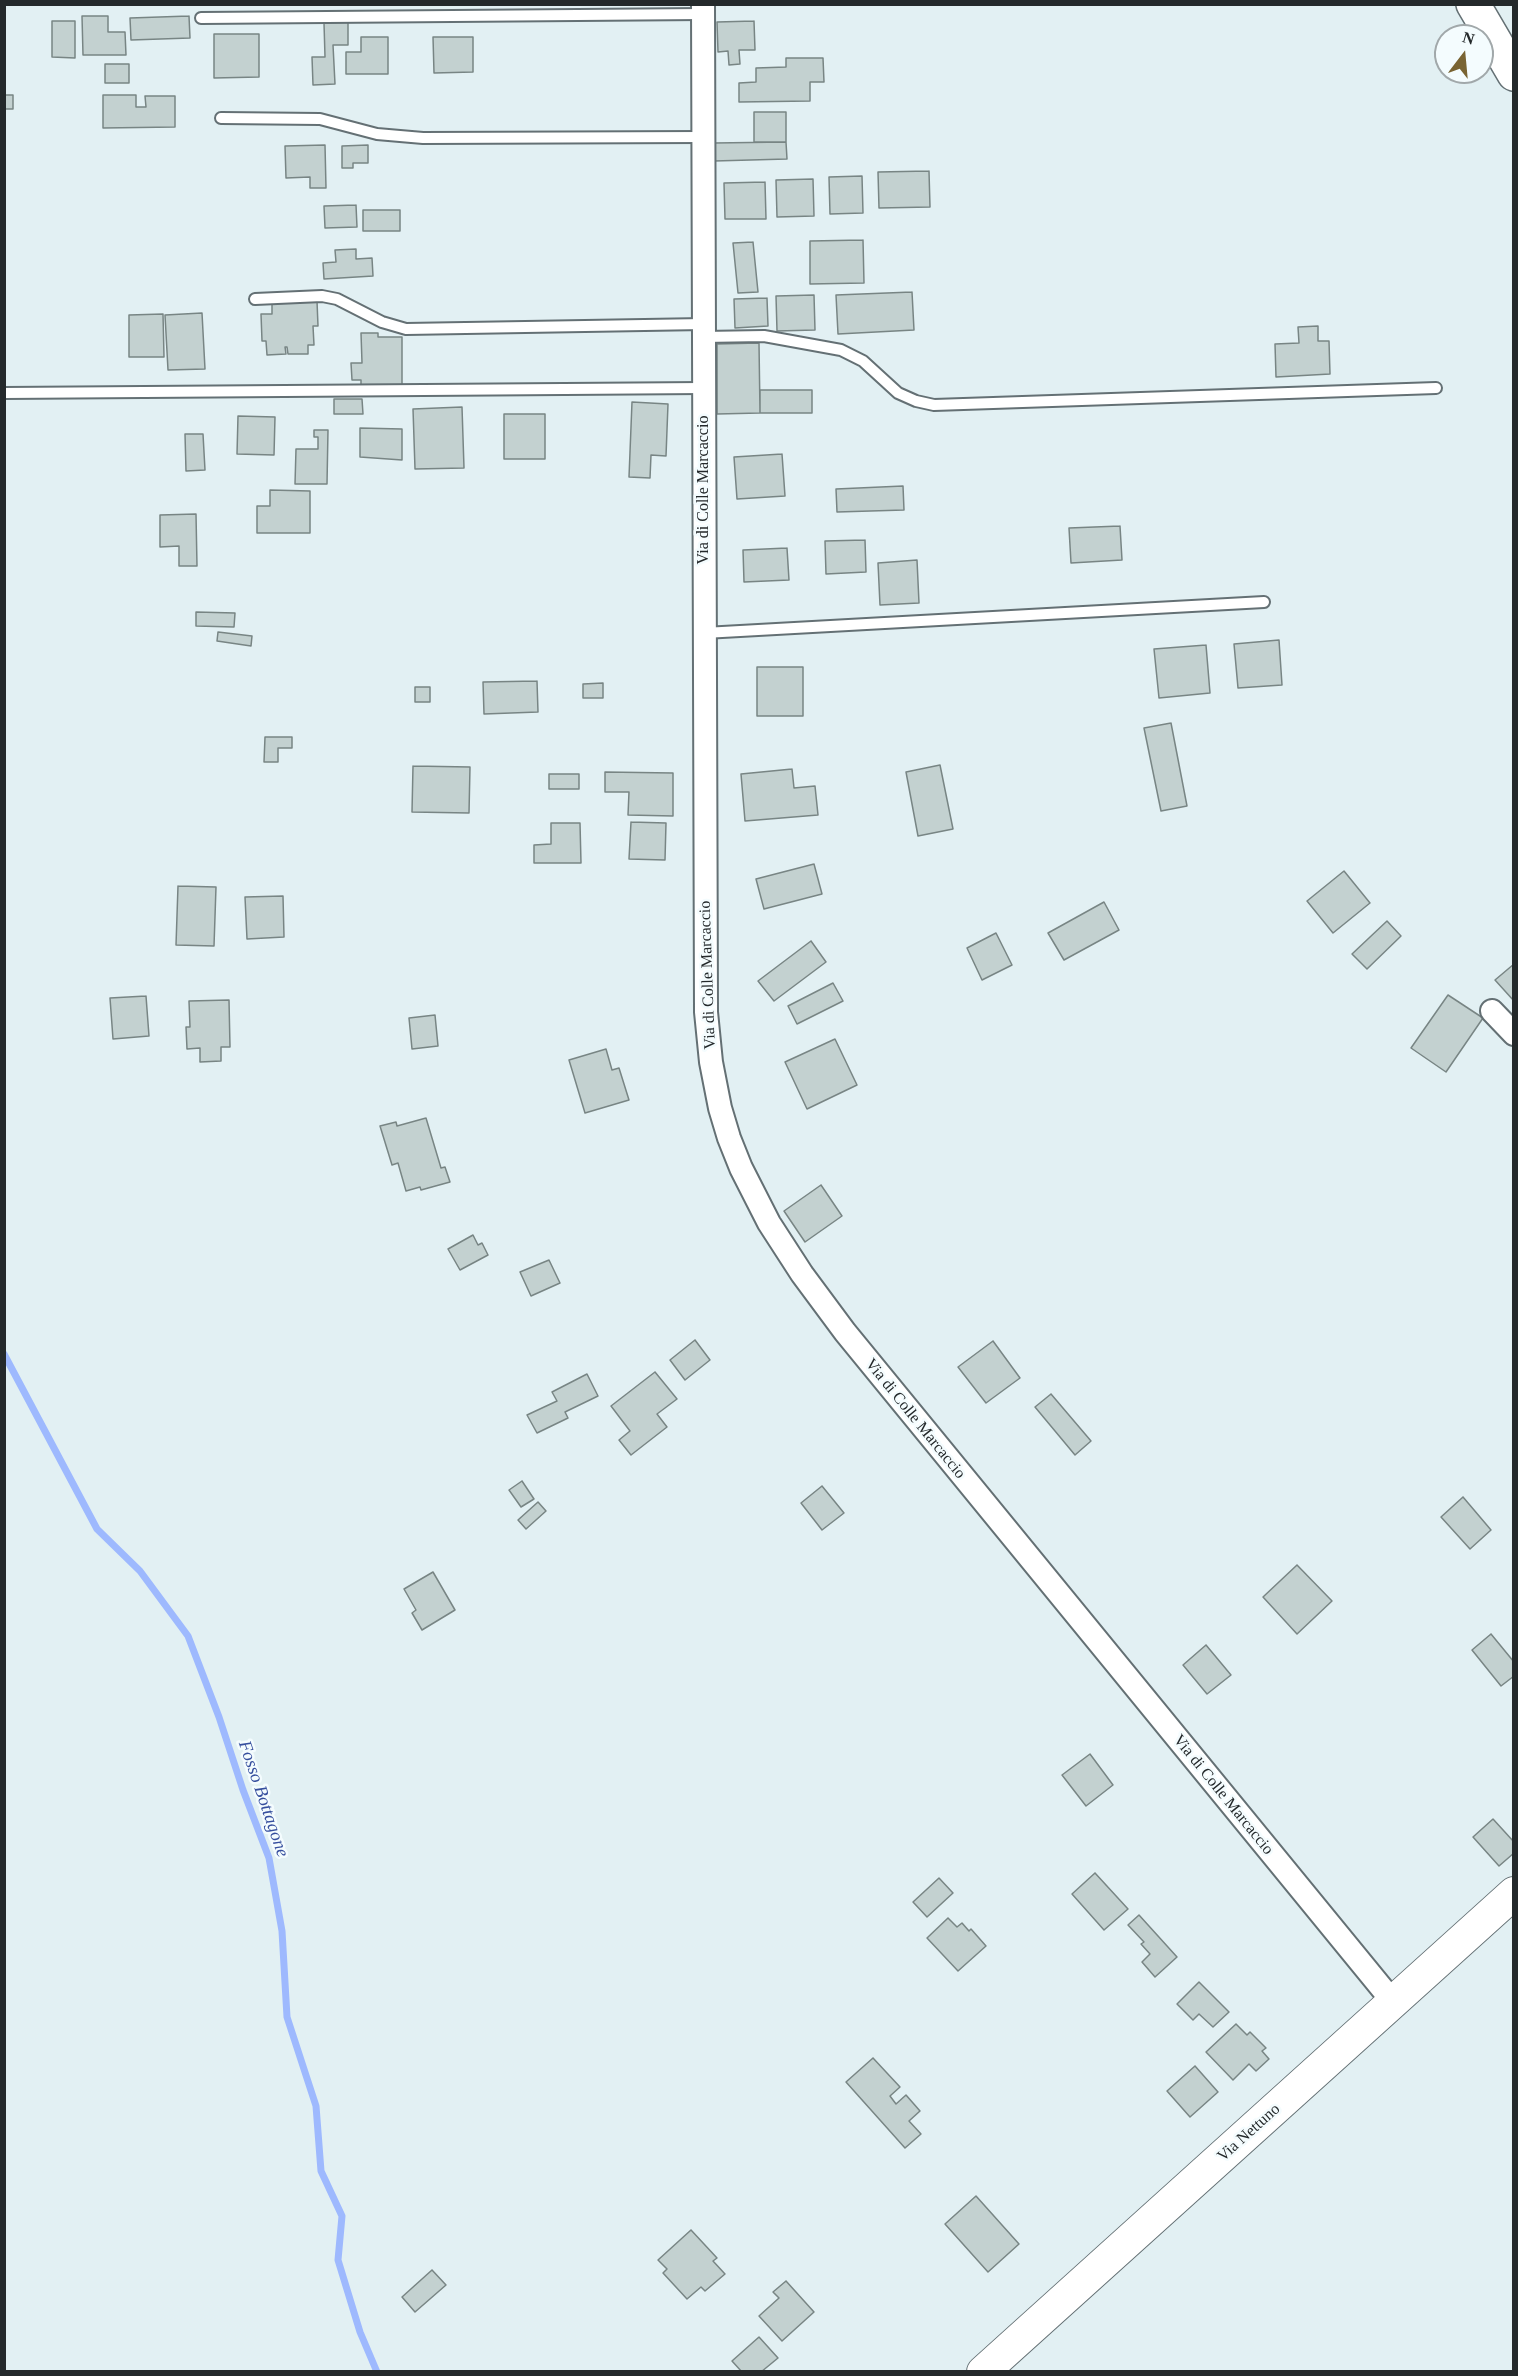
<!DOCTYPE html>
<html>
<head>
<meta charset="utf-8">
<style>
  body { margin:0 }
  #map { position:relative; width:1518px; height:2376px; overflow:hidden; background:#e2f0f3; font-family:Georgia,serif }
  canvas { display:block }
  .frame { position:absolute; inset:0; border:6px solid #24292b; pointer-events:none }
  .north { position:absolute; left:1434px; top:24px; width:60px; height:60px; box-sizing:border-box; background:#f4fcfe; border:2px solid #a1a8aa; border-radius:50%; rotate:16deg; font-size:16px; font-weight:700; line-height:24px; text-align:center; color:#24292b }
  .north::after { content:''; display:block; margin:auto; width:21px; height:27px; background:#796433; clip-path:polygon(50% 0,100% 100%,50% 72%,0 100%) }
</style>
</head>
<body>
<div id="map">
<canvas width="1518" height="2376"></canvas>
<div class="frame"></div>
<div class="north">N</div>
</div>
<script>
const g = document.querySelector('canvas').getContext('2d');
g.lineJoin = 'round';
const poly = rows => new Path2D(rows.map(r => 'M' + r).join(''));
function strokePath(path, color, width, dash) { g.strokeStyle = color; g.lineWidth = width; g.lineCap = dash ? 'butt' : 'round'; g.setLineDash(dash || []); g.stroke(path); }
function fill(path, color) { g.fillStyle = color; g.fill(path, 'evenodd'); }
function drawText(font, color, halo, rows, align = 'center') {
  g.font = font + ' Georgia,serif'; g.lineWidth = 5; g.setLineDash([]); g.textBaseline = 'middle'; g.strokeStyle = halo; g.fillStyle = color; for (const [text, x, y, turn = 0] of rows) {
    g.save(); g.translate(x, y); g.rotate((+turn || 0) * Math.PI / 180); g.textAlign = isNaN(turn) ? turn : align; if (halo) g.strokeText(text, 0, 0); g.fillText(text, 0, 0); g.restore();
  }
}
const stream = poly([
  [4,1354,97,1529,140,1571,188,1636,219,1717,243,1790,269,1858,282,1931,287,2017,316,2106,321,2171,342,2216,338,2260,360,2332,377,2372]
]);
const building = poly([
  [82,16,108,16,108,32,125,32,126,55,83,55,82,16],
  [189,16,190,38,131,40,130,18,189,16],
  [52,21,75,21,75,58,52,57,52,21],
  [754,21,755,50,739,50,740,64,729,65,728,51,718,52,717,22,754,21],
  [348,22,348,45,333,45,335,84,313,85,312,57,325,57,324,23,348,22],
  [214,34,259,34,259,77,214,78,214,34],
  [361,37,388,37,388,74,346,74,346,52,361,52,361,37],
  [433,37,473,37,473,72,434,73,433,37],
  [786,58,823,58,824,82,810,82,810,101,739,102,739,83,756,82,756,68,786,67,786,58],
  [105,64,129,64,129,83,105,83,105,64],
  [4,95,13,95,13,109,4,109,4,95],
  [103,95,136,95,136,107,146,107,145,96,175,96,175,127,103,128,103,95],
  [754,112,786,112,786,142,754,142,754,112],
  [786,142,787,159,714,161,714,143,786,142],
  [325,145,326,188,310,188,310,177,286,178,285,146,325,145],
  [368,145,368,163,353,163,353,168,342,168,342,146,368,145],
  [929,171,930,207,879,208,878,172,929,171],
  [862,176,863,213,830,214,829,177,862,176],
  [813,179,814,216,777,217,776,180,813,179],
  [765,182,766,219,725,219,724,183,765,182],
  [356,205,357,227,325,228,324,206,356,205],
  [363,210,400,210,400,231,363,231,363,210],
  [863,240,864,283,810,284,810,241,863,240],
  [753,242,758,292,738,293,733,243,753,242],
  [356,249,356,259,372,258,373,276,324,279,323,263,336,262,335,250,356,249],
  [912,292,914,330,838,334,836,295,912,292],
  [814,295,815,330,777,331,776,296,814,295],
  [767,298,768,326,735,328,734,299,767,298],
  [317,301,318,326,313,326,314,345,308,345,308,354,288,354,287,347,285,347,286,354,267,355,266,341,262,341,261,314,272,314,272,302,317,301],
  [202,313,205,369,168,370,165,315,202,313],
  [163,314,164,357,129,357,129,315,163,314],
  [1318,326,1318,341,1329,341,1330,374,1276,377,1275,344,1299,343,1298,327,1318,326],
  [361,333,378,333,378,337,402,337,402,385,361,385,361,380,352,380,351,363,362,363,361,333],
  [759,343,760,413,717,414,717,344,759,343],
  [760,390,812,390,812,413,760,413,760,390],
  [334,399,362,399,363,414,334,414,334,399],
  [632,402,668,404,666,456,651,455,650,478,629,477,632,402],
  [462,407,464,468,415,469,413,409,462,407],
  [504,414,545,414,545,459,504,459,504,414],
  [238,416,275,417,274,455,237,454,238,416],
  [360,428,402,429,402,460,360,457,360,428],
  [314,430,328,430,327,484,295,484,296,449,318,449,318,437,314,437,314,430],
  [185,434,203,434,205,470,186,471,185,434],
  [782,454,785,496,737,499,734,457,782,454],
  [903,486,904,510,837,512,836,489,903,486],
  [270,490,310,491,310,533,257,533,257,506,270,506,270,490],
  [196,514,197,566,179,566,179,546,160,547,160,515,196,514],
  [1120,526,1122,560,1071,563,1069,528,1120,526],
  [865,540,866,572,826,574,825,541,865,540],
  [787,548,789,580,744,582,743,550,787,548],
  [917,560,919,603,880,605,878,563,917,560],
  [196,612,235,613,234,627,196,626,196,612],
  [218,632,252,636,251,646,217,641,218,632],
  [1279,640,1282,685,1238,688,1234,644,1279,640],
  [1206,645,1210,693,1159,698,1154,649,1206,645],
  [757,667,803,667,803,716,757,716,757,667],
  [537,681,538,712,484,714,483,682,537,681],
  [603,683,603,698,583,698,583,684,603,683],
  [415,687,430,687,430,702,415,702,415,687],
  [1171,723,1187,806,1161,811,1144,728,1171,723],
  [265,737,292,737,292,748,278,748,278,762,264,762,265,737],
  [940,765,953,829,918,836,906,772,940,765],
  [413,766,470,767,469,813,412,812,413,766],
  [792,769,794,788,815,786,818,815,745,821,741,774,792,769],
  [605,772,673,773,673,816,628,815,629,792,605,792,605,772],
  [549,774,579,774,579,789,549,789,549,774],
  [631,822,666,823,665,860,629,859,631,822],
  [551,823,580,823,581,863,534,863,534,845,551,844,551,823],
  [814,864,822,894,764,909,756,879,814,864],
  [1344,871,1370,903,1333,933,1307,901,1344,871],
  [178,886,216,887,214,946,176,945,178,886],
  [283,896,284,937,247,939,245,897,283,896],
  [1104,902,1119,930,1064,960,1048,933,1104,902],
  [1387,921,1401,936,1367,969,1352,954,1387,921],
  [996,933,1012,965,982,980,967,948,996,933],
  [811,941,826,962,774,1001,758,981,811,941],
  [1514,964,1514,1001,1495,980,1514,964],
  [833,983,843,1001,797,1024,788,1006,833,983],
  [1448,995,1483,1018,1446,1072,1411,1048,1448,995],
  [146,996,149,1036,113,1039,110,998,146,996],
  [229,1000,230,1047,221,1047,221,1061,200,1062,200,1048,187,1049,186,1027,190,1027,189,1001,229,1000],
  [435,1015,438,1046,412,1049,409,1018,435,1015],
  [835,1039,857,1085,807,1109,785,1062,835,1039],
  [606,1049,612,1070,619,1068,629,1100,585,1113,569,1060,606,1049],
  [426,1118,441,1168,445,1167,450,1182,421,1190,420,1187,406,1191,398,1163,392,1165,380,1126,396,1122,397,1126,426,1118],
  [821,1185,842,1216,805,1242,784,1211,821,1185],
  [473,1235,478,1245,482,1243,488,1255,460,1270,448,1249,473,1235],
  [549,1260,560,1283,531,1296,520,1272,549,1260],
  [695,1340,710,1360,685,1380,670,1360,695,1340],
  [993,1341,1020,1378,986,1403,958,1367,993,1341],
  [655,1372,677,1399,657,1414,667,1427,631,1455,619,1440,630,1431,611,1406,655,1372],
  [587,1374,598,1396,565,1412,568,1418,537,1433,527,1415,557,1401,552,1392,587,1374],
  [1051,1394,1091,1441,1075,1455,1035,1407,1051,1394],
  [522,1481,534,1499,521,1507,509,1490,522,1481],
  [822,1486,844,1513,822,1530,801,1503,822,1486],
  [1463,1497,1491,1530,1470,1549,1441,1517,1463,1497],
  [538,1502,546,1511,526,1529,518,1520,538,1502],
  [1297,1565,1332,1601,1297,1634,1263,1597,1297,1565],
  [433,1572,455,1610,422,1630,412,1613,416,1610,404,1589,433,1572],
  [1491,1634,1514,1662,1514,1676,1501,1686,1472,1650,1491,1634],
  [1206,1645,1231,1675,1207,1694,1183,1665,1206,1645],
  [1090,1754,1113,1785,1086,1806,1062,1775,1090,1754],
  [1493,1819,1514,1842,1514,1853,1499,1866,1473,1837,1493,1819],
  [1095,1873,1128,1909,1104,1930,1072,1894,1095,1873],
  [939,1878,953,1893,927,1917,913,1902,939,1878],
  [1139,1915,1177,1957,1155,1977,1142,1962,1150,1954,1141,1944,1144,1942,1128,1925,1139,1915],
  [948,1918,957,1927,962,1923,969,1931,971,1929,986,1946,958,1971,927,1938,948,1918],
  [1199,1982,1229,2012,1213,2027,1199,2014,1193,2020,1177,2004,1199,1982],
  [1236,2024,1247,2035,1250,2032,1266,2048,1262,2051,1269,2059,1256,2071,1249,2064,1233,2080,1206,2052,1236,2024],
  [873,2058,900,2087,890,2096,896,2104,906,2095,920,2111,909,2121,921,2134,905,2148,846,2082,873,2058],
  [1195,2066,1218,2092,1190,2117,1167,2091,1195,2066],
  [976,2196,1019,2244,988,2272,945,2224,976,2196],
  [691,2230,717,2258,713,2261,725,2274,705,2291,701,2287,687,2299,663,2273,667,2269,658,2260,691,2230],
  [432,2270,446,2285,415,2312,402,2297,432,2270],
  [786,2281,814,2312,782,2341,759,2316,779,2298,773,2292,786,2281],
  [759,2337,778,2358,761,2372,742,2372,732,2361,759,2337]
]);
const lane = poly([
  [201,18,703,14],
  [221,118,320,119,377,134,423,138,703,137],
  [255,299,322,296,337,299,382,322,406,329,704,324],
  [703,337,764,336,841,350,863,361,898,393,916,401,934,405,1436,388],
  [4,393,704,388],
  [704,633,1264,602]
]);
const street = poly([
  [703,4,706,1012,711,1062,720,1108,729,1138,741,1168,769,1223,802,1274,845,1332,1394,2003],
  [1492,1011,1514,1034]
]);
const secondary = poly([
  [983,2372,1514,1893]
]);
const primary = poly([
  [1473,4,1514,74]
]);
const streetNames = [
  ["Via di Colle Marcaccio",704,490,-90],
  ["Via di Colle Marcaccio",708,975,-92],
  ["Via di Colle Marcaccio",915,1419,51],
  ["Via di Colle Marcaccio",1223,1795,51],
  ["Via Nettuno",1249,2133,-42]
];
const waterNames = [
  ["Fosso Bottagone",263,1799,71]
];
strokePath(stream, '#9eb9fe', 7);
fill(building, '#c3d1d0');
strokePath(building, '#788584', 1.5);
strokePath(lane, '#647074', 14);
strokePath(street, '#647074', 26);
strokePath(secondary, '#647074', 34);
strokePath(primary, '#647074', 36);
strokePath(lane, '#fff', 10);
strokePath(street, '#fff', 22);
strokePath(secondary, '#fff', 32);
strokePath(primary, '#fff', 33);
drawText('16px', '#24292b', '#f4fcfe', streetNames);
drawText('italic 18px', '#364f9e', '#f4fcfe', waterNames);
</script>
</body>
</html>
